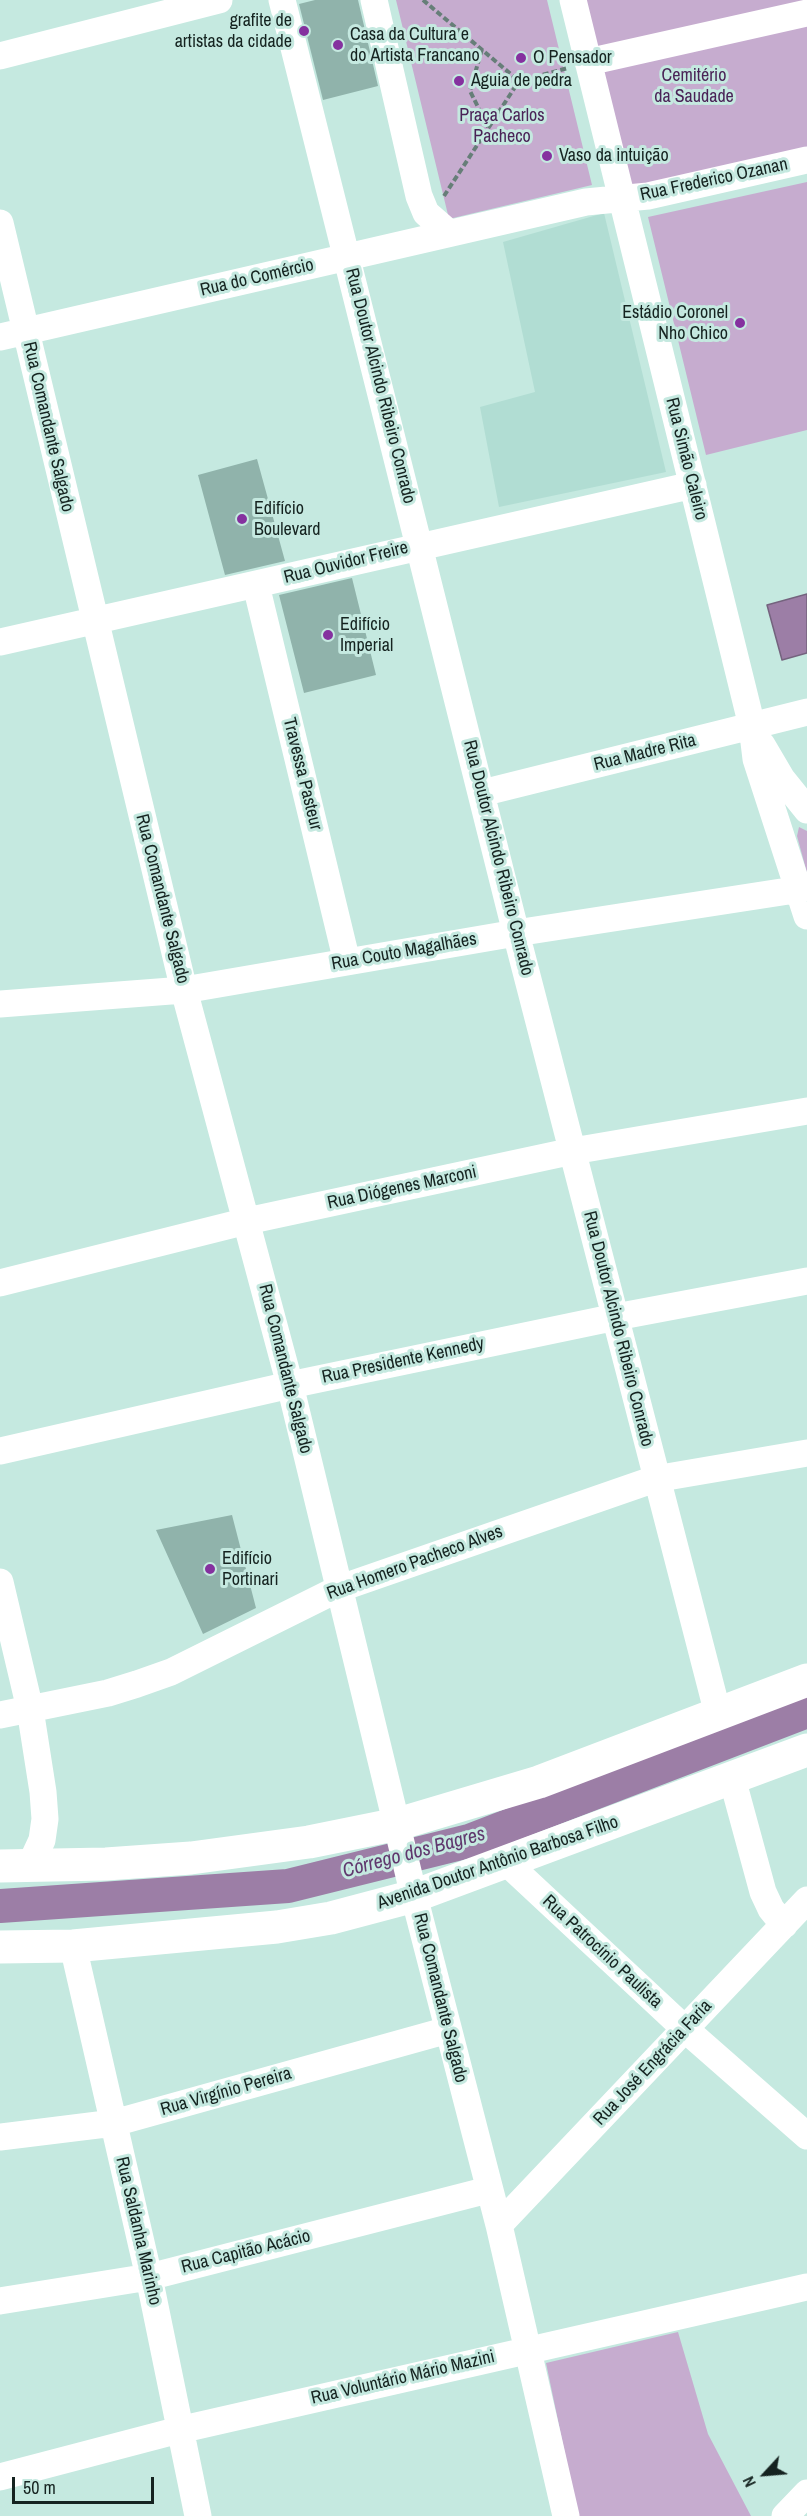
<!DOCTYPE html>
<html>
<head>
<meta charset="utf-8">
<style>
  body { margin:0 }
  #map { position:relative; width:807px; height:2516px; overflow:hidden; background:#c5e9e0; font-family:"Archivo Narrow",sans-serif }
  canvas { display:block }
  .north { position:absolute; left:735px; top:2444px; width:60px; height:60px; -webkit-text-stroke:4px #c5e9e0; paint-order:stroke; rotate:244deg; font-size:16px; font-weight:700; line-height:24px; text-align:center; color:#152320 }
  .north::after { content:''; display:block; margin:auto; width:21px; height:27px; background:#152320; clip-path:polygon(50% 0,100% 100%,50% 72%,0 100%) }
  .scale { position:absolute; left:12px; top:2477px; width:142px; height:27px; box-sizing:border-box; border:3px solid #152320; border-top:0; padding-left:8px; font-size:18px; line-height:21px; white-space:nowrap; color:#152320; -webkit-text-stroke:4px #c5e9e0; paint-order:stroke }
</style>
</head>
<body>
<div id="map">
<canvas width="807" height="2516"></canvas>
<div class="north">N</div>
<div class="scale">50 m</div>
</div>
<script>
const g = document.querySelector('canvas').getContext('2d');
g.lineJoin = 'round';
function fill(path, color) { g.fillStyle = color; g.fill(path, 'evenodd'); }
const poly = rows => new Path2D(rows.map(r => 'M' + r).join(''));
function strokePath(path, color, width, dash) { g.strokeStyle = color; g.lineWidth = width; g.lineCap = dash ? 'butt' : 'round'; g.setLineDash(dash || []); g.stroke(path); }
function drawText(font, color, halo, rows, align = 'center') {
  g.font = font + ' "Archivo Narrow",sans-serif'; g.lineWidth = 6; g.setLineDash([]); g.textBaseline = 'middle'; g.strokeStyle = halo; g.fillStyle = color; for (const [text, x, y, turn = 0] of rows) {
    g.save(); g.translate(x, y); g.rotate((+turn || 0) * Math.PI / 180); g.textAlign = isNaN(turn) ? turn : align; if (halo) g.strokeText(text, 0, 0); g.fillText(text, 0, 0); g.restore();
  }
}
const built = poly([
  [604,213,666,472,499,507,480,407,535,392,503,242]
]);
const green = poly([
  [396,0,547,0,592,185,449,219],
  [585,0,807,0,807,150,630,190],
  [807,182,807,430,706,455,648,217],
  [799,827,807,831,807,873,797,836],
  [678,2332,708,2434,751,2516,578,2516,546,2363]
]);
const water = poly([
  [807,594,807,653,782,660,767,605,807,594]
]);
const river = poly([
  [0,1906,288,1886,469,1841,807,1711]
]);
const building = poly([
  [315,0,358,0,378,86,323,100,299,4],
  [257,459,285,561,225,575,198,475],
  [352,578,376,675,304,693,279,595],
  [232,1515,256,1608,203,1634,156,1530]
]);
const path = poly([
  [423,0,519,81],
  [482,49,470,91,488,127],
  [444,196,519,81,568,68]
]);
const minor = poly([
  [282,0,516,933,718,1714],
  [374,0,419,196,426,213,449,233],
  [573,0,752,726,756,759,807,916],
  [0,56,219,0],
  [588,62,807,13],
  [0,223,184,990,290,1385,414,1896,499,2225,566,2516],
  [0,337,586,202,648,196,807,160],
  [256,585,347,962],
  [0,642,693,485],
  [762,745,782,779,807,810],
  [482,793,807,712],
  [0,1004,184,990,516,933,807,888],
  [0,1283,247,1221,573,1151,807,1111],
  [0,1451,290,1385,616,1317,807,1281],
  [0,1582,30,1709,43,1792,45,1819,42,1840,30,1866],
  [0,1715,108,1693,137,1684,171,1672,338,1589,655,1479,807,1453],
  [732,1778,763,1892,771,1909,784,1925],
  [507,1863,685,2029,807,2136],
  [73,1946,149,2277,198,2516],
  [0,2137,114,2123,448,2030],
  [499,2225,807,1900],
  [0,2301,149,2277,488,2190],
  [0,2477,179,2430,807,2287],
  [785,2516,807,2493]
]);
const major = poly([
  [0,1866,106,1864,191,1858,309,1842,398,1824,539,1782,807,1680],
  [0,1947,73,1946,277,1927,331,1918,414,1896,807,1750]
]);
const markers = [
  [304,31,6,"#85319f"],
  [338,45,6,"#85319f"],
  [521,58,6,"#85319f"],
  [459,81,6,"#85319f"],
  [547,156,6,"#85319f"],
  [740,323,6,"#85319f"],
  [242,519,6,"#85319f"],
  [328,635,6,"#85319f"],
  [210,1569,6,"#85319f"]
];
const poiNames = [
  ["grafite de",292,21,"right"],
  ["artistas da cidade",292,42,"right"],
  ["Casa da Cultura e",350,35],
  ["do Artista Francano",350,56],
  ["O Pensador",533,58],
  ["Aguia de pedra",471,81],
  ["Vaso da intuição",559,156],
  ["Estádio Coronel",728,313,"right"],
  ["Nho Chico",728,334,"right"],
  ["Edifício",254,509],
  ["Boulevard",254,530],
  ["Edifício",340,625],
  ["Imperial",340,646],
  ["Edifício",222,1559],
  ["Portinari",222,1580]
];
const parkNames = [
  ["Cemitério",694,76],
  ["da Saudade",694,97],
  ["Praça Carlos",502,116],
  ["Pacheco",502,137]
];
const streetNames = [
  ["Rua Frederico Ozanan",714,180,-12],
  ["Rua do Comércio",257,278,-13],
  ["Rua Doutor Alcindo Ribeiro Conrado",380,386,76],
  ["Rua Comandante Salgado",48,427,77],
  ["Rua Simão Caleiro",686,459,76],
  ["Rua Ouvidor Freire",346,563,-14],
  ["Rua Madre Rita",645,753,-14],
  ["Travessa Pasteur",302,774,76],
  ["Rua Doutor Alcindo Ribeiro Conrado",498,858,76],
  ["Rua Comandante Salgado",162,899,76],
  ["Rua Couto Magalhães",404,952,-10],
  ["Rua Diógenes Marconi",402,1188,-12],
  ["Rua Doutor Alcindo Ribeiro Conrado",618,1329,76],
  ["Rua Presidente Kennedy",403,1361,-12],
  ["Rua Comandante Salgado",285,1369,76],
  ["Rua Homero Pacheco Alves",415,1563,-20],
  ["Avenida Doutor Antônio Barbosa Filho",498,1863,-19],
  ["Rua Patrocínio Paulista",602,1952,43],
  ["Rua Comandante Salgado",440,1998,76],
  ["Rua José Engrácia Faria",653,2063,-47],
  ["Rua Virgínio Pereira",226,2092,-16],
  ["Rua Saldanha Marinho",138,2231,77],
  ["Rua Capitão Acácio",246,2252,-14],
  ["Rua Voluntário Mário Mazini",403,2378,-13]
];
const waterNames = [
  ["Córrego dos Bagres",414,1853,-15]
];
fill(built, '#b1ddd3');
fill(green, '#c6accf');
fill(water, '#9c7ea6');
strokePath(water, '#74637e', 1.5);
strokePath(river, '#9c7ea6', 34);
fill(building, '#90b3ab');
strokePath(path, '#667e78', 4, [6, 3]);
strokePath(minor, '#fff', 27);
strokePath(major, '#fff', 33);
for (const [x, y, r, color] of markers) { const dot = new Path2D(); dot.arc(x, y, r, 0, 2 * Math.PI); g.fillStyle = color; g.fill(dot); strokePath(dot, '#c5e9e0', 2); }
drawText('18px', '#152320', '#c5e9e0', poiNames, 'left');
drawText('18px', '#4a2357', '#c5e9e0', parkNames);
drawText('18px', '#152320', '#c5e9e0', streetNames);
drawText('italic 20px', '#60386e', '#c5e9e0', waterNames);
</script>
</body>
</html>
